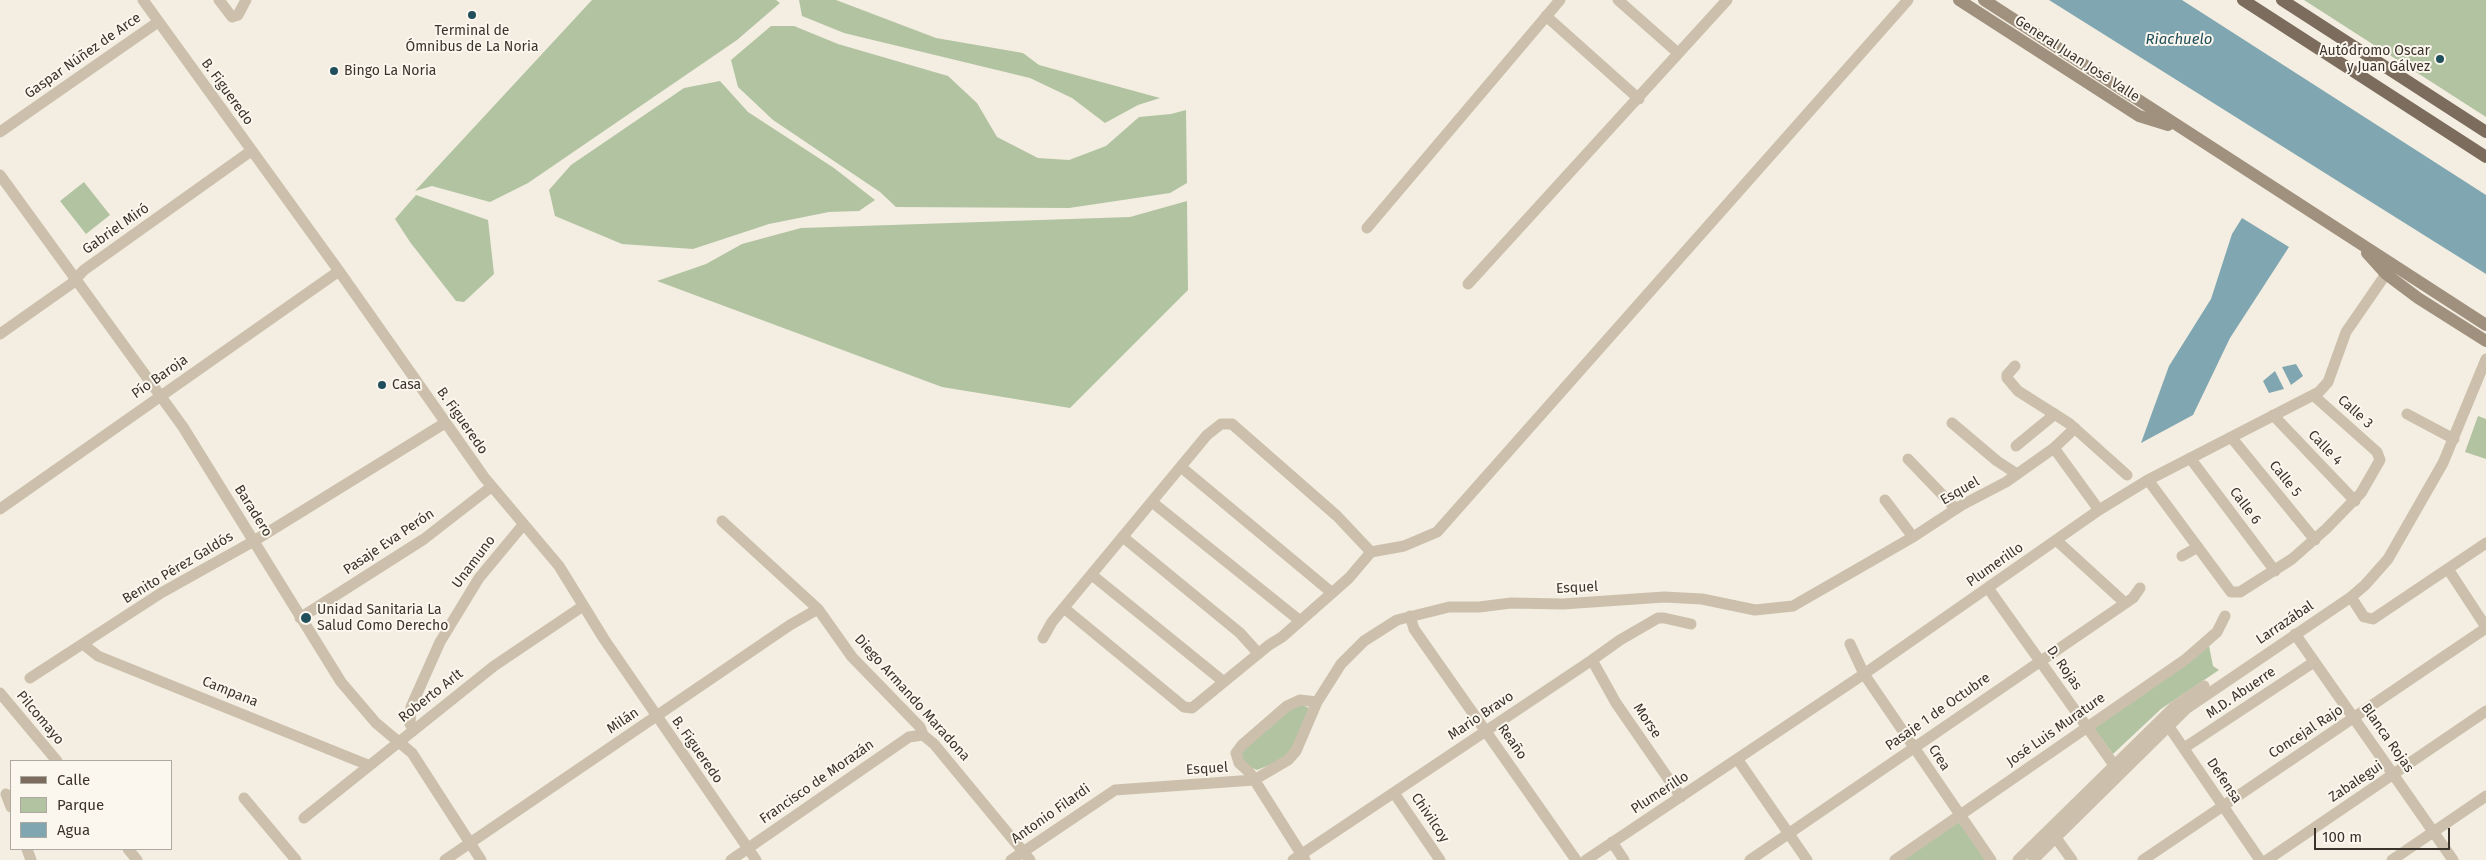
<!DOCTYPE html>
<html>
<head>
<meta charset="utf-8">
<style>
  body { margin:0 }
  #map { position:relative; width:2486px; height:860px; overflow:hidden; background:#f3eee1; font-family:"Fira Sans",sans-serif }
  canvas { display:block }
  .legend { position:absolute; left:10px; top:760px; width:162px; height:90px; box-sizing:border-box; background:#fbf7ee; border:1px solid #aea9a0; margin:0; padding:6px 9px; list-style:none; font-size:15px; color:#3a332b }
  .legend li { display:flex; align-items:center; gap:10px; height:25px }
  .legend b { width:25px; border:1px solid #aea9a0 }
  .scale { position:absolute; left:2314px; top:828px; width:136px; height:22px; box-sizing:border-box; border:2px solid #3a332b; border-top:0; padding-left:6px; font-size:15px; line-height:18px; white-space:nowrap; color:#3a332b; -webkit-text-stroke:4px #fbf7ee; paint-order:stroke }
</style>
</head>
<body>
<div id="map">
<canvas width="2486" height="860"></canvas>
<ul class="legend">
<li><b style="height:6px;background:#7c6c5d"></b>Calle</li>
<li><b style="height:14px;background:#b2c3a1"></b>Parque</li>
<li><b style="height:14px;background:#80a7b1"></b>Agua</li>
</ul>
<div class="scale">100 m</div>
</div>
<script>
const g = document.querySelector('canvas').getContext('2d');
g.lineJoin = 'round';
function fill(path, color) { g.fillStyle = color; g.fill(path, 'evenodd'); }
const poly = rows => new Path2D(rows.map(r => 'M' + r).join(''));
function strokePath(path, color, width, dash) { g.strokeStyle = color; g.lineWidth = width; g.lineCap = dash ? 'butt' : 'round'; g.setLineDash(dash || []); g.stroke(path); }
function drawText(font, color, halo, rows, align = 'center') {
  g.font = font + ' "Fira Sans",sans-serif'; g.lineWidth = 4; g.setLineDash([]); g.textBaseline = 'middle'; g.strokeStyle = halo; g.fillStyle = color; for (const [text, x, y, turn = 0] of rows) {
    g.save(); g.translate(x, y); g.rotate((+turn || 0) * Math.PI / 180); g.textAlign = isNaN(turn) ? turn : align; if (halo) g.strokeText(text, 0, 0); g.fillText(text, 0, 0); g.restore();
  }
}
const green = poly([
  [592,0,776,0,780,3,737,40,528,183,490,202,432,186,415,191],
  [799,0,836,0,936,38,1023,53,1039,65,1160,98,1138,105,1105,123,1072,98,1030,78,844,33,802,16],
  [2304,0,2486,0,2486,117],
  [771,26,794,26,838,44,948,76,977,103,997,137,1038,158,1069,160,1106,146,1139,117,1171,114,1186,110,1187,183,1170,193,1069,208,896,207,880,192,773,120,738,87,731,60],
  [720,81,748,112,834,168,875,200,859,211,829,212,769,224,693,249,622,244,555,216,549,190,571,165,684,88],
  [84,182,110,215,86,234,60,201],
  [416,195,488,220,494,274,464,302,456,301,410,242,395,219],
  [1187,201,1188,290,1070,408,942,387,657,281,706,264,742,244,801,228,1130,217],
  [2478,416,2486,419,2486,459,2465,452],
  [2209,646,2213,666,2219,670,2161,709,2113,754,2093,727],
  [1300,704,1309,708,1297,743,1280,761,1257,770,1250,767,1241,758,1242,750,1291,708],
  [1958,822,1991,860,1902,860]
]);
const water = poly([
  [2049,0,2182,0,2486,195,2486,274],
  [2242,218,2289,247,2230,338,2193,415,2141,443,2169,366,2211,299,2232,234],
  [2296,364,2303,376,2291,385,2282,367],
  [2275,371,2284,389,2269,393,2263,381]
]);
const minor = poly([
  [143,0,339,271,484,477,559,566,604,639,756,860],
  [219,0,232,17,238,15,246,0],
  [1618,0,1678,53],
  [1546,16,1639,99],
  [0,132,158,22],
  [0,175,183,427,341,682,376,723,412,753,481,860],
  [1367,228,1560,0],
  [1468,284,1727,0],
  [0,334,71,284,84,270,251,151],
  [2015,366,2007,375,2007,378,2018,391,2070,424,2127,475],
  [2407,414,2454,439],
  [2273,415,2355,501],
  [1952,423,1997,461,2017,474],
  [2231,437,2315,540],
  [2016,446,2055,414],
  [2054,448,2099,510],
  [2190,458,2275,571],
  [1908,459,1956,509],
  [1181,467,1331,592],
  [2148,480,2231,592,2240,592,2292,559,2326,529,2361,493,2380,460,2377,452,2313,395],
  [1885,500,1913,537],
  [1152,502,1299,620],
  [0,509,339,271],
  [722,521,818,609,852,657,920,727,923,735,934,744,1030,860],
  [1123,537,1240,633,1258,653],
  [2056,540,2125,603],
  [2182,556,2198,547],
  [2448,569,2486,627],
  [1092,575,1224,682],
  [1988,588,2114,765],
  [2351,597,2364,617,2373,619,2486,543],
  [1064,608,1184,707,1192,708,1269,645,1282,637,1349,578,1371,552,1404,546,1437,532,1908,0],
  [1410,616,1414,629,1576,860],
  [300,618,424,539,491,487],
  [2295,634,2453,860],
  [1043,638,1052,622,1207,435,1221,424,1232,424,1337,516,1371,552],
  [83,644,98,656,368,765],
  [1850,644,1864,674,1991,860],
  [1592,660,1616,703,1681,797],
  [30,678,161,593,254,541,445,423],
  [0,693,57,761],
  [2165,721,2260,860],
  [413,729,410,724,411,707,440,642,479,578,523,525],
  [2184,748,2314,662],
  [1738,760,1807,860],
  [1394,793,1440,860],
  [6,794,11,807],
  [244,798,296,860],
  [304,818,494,666,583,606],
  [2051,831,2072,860],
  [1612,842,1624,860],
  [27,849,31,860],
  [128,849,137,860],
  [445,860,790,625,818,609],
  [731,860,909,737,923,735],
  [1011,860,1115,790,1254,780,1288,760,1296,751,1317,702,1341,664,1364,641,1397,620,1449,607,1479,607,1511,603,1563,604,1664,597,1702,599,1755,610,1793,606,1913,537,1962,505,2006,482,2054,448,2075,428],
  [1293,860,1592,660,1620,640,1658,618,1664,618,1691,624],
  [1305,860,1250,773,1239,763,1236,753,1242,745,1287,706,1300,700,1317,702],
  [1586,860,1864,674,2099,510,2148,480,2319,392,2328,382,2346,332,2386,274],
  [1750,860,2133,598,2140,588],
  [1895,860,2186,659,2217,632,2225,616],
  [2018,860,2174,707,2204,686],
  [2033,860,2186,709,2351,597,2365,585,2388,559,2443,463,2486,359],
  [2143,860,2486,628],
  [2267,860,2486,711],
  [2392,860,2486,796]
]);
const secondary = poly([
  [1959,0,2139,116,2168,125],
  [1984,0,2486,325],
  [2367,253,2386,274,2418,298,2486,341]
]);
const primary = poly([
  [2243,0,2486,157],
  [2282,0,2486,132]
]);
const markers = [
  [472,15,5,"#214f5c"],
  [2440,59,5,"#214f5c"],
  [334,71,5,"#214f5c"],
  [382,385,5,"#214f5c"],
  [306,618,6,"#214f5c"]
];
const poiNames = [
  ["Terminal de",472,31,"center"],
  ["Ómnibus de La Noria",472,47,"center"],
  ["Autódromo Oscar",2430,51,"right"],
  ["y Juan Gálvez",2430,67,"right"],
  ["Bingo La Noria",344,71],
  ["Casa",392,385],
  ["Unidad Sanitaria La",317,610],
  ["Salud Como Derecho",317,626]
];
const streetNames = [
  ["Gaspar Núñez de Arce",83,56,-35],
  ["General Juan José Valle",2077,59,33],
  ["B. Figueredo",227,92,54],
  ["Gabriel Miró",116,229,-35],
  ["Pío Baroja",160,377,-35],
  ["Calle 3",2355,412,42],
  ["B. Figueredo",462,421,55],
  ["Calle 4",2325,448,46],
  ["Calle 5",2285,479,51],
  ["Esquel",1960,491,-30],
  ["Calle 6",2245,506,53],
  ["Baradero",253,511,58],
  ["Pasaje Eva Perón",389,542,-34],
  ["Unamuno",474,562,-53],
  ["Plumerillo",1995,565,-35],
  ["Benito Pérez Galdós",178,568,-31],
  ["Esquel",1577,588,-3],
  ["Larrazábal",2285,623,-34],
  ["D. Rojas",2064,668,55],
  ["Campana",230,692,22],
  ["M.D. Abuerre",2241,693,-34],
  ["Roberto Arlt",431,696,-38],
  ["Diego Armando Maradona",912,698,48],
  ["Pasaje 1 de Octubre",1938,712,-35],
  ["Mario Bravo",1481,716,-34],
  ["Pilcomayo",40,718,50],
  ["Milán",623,721,-34],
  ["Morse",1647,721,56],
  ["José Luis Murature",2056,730,-35],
  ["Concejal Rajo",2306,732,-33],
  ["Blanca Rojas",2387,738,55],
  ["Reaño",1512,742,55],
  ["B. Figueredo",697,750,55],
  ["Crea",1939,758,57],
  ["Esquel",1207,769,-4],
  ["Defensa",2224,781,56],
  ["Francisco de Morazán",817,782,-35],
  ["Zabalegui",2356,782,-34],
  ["Plumerillo",1660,793,-33],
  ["Antonio Filardi",1051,814,-35],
  ["Chivilcoy",1430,818,56]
];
const waterNames = [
  ["Riachuelo",2179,40]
];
fill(green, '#b2c3a1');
fill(water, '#80a7b1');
strokePath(minor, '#ccc0ad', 11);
strokePath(secondary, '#a0907e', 12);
strokePath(primary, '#7c6c5d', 12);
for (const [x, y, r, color] of markers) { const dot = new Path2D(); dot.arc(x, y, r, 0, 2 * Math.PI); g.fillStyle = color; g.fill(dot); strokePath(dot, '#fbf7ee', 2); }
drawText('14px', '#3a332b', '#fbf7ee', poiNames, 'left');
drawText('14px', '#3a332b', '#fbf7ee', streetNames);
drawText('italic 15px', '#214f5c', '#fbf7ee', waterNames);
</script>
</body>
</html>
